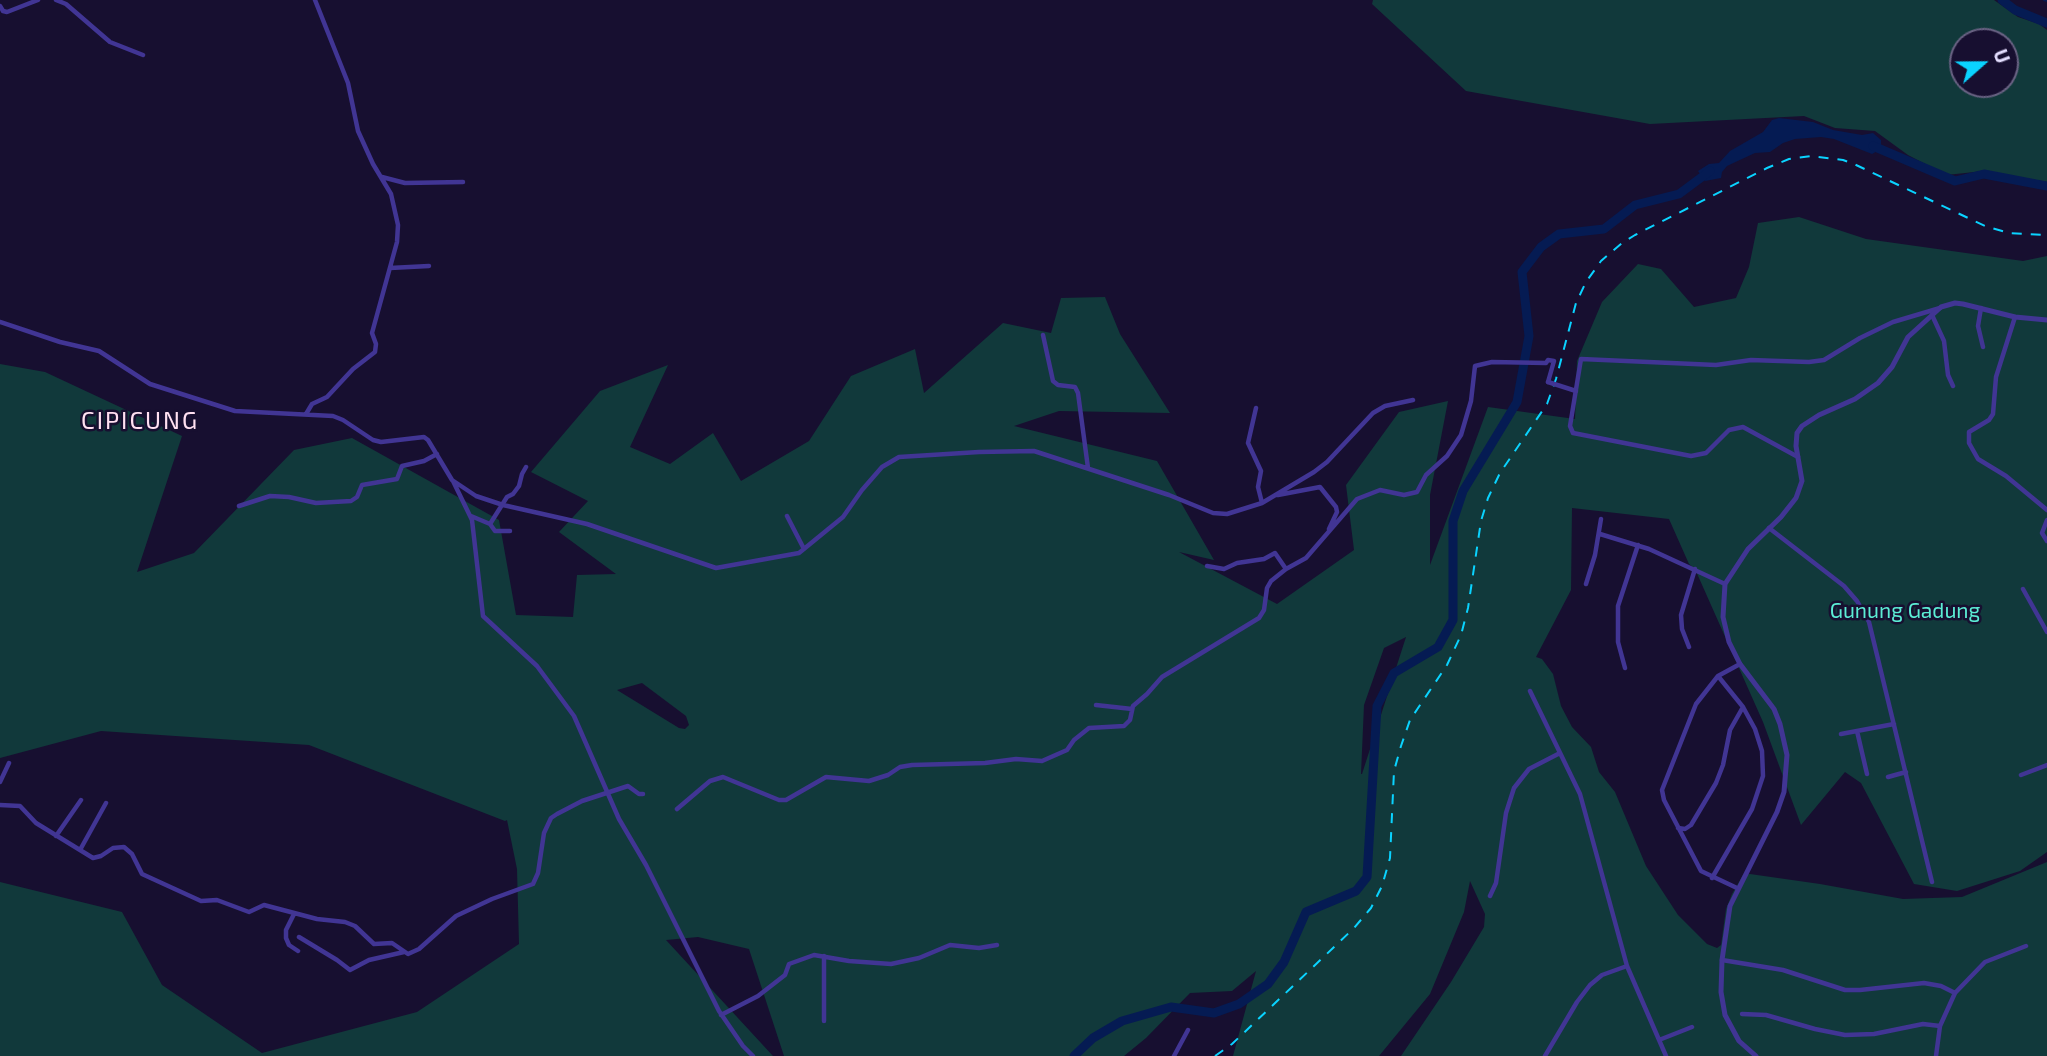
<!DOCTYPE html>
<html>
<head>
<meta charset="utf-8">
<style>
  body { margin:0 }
  #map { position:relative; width:2047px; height:1056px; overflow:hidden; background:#170f30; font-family:"Exo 2",sans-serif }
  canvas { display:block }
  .north { position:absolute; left:1949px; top:28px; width:70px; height:70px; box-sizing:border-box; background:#170f30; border:2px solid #696283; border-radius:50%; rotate:69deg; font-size:19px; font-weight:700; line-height:28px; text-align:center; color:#e4deff }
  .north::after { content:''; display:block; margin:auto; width:24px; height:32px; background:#0ad3ff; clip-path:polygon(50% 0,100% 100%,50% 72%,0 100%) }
</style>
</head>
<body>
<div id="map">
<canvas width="2047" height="1056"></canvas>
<div class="north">U</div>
</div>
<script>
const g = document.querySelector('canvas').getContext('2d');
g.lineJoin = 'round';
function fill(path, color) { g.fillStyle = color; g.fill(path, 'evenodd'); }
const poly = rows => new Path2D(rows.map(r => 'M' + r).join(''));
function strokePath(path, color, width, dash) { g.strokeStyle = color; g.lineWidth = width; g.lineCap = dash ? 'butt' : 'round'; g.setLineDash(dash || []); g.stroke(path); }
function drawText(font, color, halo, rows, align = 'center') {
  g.font = font + ' "Exo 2",sans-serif'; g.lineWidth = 5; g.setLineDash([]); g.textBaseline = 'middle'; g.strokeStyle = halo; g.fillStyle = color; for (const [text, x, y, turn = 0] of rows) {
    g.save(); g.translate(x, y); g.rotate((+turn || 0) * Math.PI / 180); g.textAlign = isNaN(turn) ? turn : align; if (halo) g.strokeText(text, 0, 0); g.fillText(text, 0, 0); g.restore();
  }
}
const green = poly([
  [1373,0,1994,0,2018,17,2039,24,2047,30,2047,182,1984,171,1946,175,1908,155,1875,131,1835,128,1804,116,1650,124,1466,91,1372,4],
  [1963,42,2005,42,2005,84,1963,84],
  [1799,217,1866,239,2023,261,2047,256,2047,852,2020,871,1957,891,1914,884,1861,783,1845,772,1801,825,1763,722,1695,569,1689,564,1669,519,1572,508,1571,590,1536,657,1542,659,1553,674,1561,706,1572,727,1591,747,1599,772,1615,792,1646,866,1678,915,1707,944,1717,948,1721,945,1726,909,1732,894,1743,875,1750,874,1820,884,1903,899,1962,897,2047,862,2047,1056,1401,1056,1451,982,1484,927,1485,914,1470,881,1464,912,1430,994,1379,1056,1233,1056,1256,971,1232,991,1190,993,1146,1038,1124,1056,784,1056,749,949,698,937,666,940,773,1056,0,1056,0,882,122,912,162,985,262,1053,417,1012,519,944,517,869,507,820,505,821,309,745,101,731,0,758,0,364,45,372,182,436,137,572,194,553,294,450,352,438,499,520,516,615,573,617,577,575,616,574,559,532,588,501,531,472,600,391,668,365,630,447,670,464,713,433,741,481,809,441,851,376,915,349,924,393,1003,323,1051,333,1061,298,1105,297,1120,334,1170,413,1059,411,1014,426,1157,461,1214,560,1179,552,1277,604,1354,550,1346,485,1399,412,1448,401,1430,495,1430,565,1488,407,1575,419,1577,361,1602,302,1638,264,1661,269,1694,307,1736,298,1749,267,1758,223],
  [1406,637,1362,774,1361,774,1364,705,1384,648],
  [642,683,686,716,689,725,685,729,679,728,617,690]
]);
const water = poly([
  [1779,118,1813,122,1833,130,1862,135,1873,133,1881,140,1881,149,1872,154,1834,139,1821,137,1795,139,1783,143,1770,152,1755,153,1742,159,1727,166,1722,172,1721,178,1705,181,1698,171,1709,164,1719,163,1730,151,1763,132,1772,120]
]);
const stream = poly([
  [2044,0,2047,1]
]);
const river = poly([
  [2002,0,2015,10,2047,23],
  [1873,146,1955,181,1984,174,2047,186],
  [1074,1056,1093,1038,1122,1021,1171,1007,1214,1013,1239,1004,1268,984,1284,962,1306,912,1356,891,1367,877,1377,706,1394,673,1438,647,1453,620,1453,521,1463,491,1517,402,1529,336,1522,272,1541,247,1559,234,1604,229,1635,205,1679,194,1710,171]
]);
const minor = poly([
  [56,0,66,4,110,42,143,55],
  [0,6,3,11,7,12,38,0],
  [382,177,405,183,463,182],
  [390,268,429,266],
  [1981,308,1978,326,1983,347],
  [1932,315,1944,341,1948,375,1953,386],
  [2015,317,1996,377,1993,414,1989,420,1969,432,1969,443,1978,459,2006,476,2047,510],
  [0,322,60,342,99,351,150,384,235,411,333,416,343,420,373,440,381,442,424,437,428,440,452,480,476,496,503,505,587,524,716,568,799,553,843,517,862,490,882,467,899,457,979,452,1034,451,1169,495,1213,513,1227,514,1262,503,1314,472,1327,462,1373,413,1385,406,1413,400],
  [1043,335,1053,381,1058,385,1075,387,1078,393,1088,468],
  [1256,408,1248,443,1261,471,1258,487,1262,503],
  [306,414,312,404,327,397,353,369,375,352,376,344,372,333,397,242,398,225,391,194,373,164,358,131,348,83,315,0],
  [1798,457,1743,427,1729,430,1706,453,1691,456,1573,433,1570,426,1581,359,1716,365,1751,360,1809,362,1824,360,1860,338,1893,322,1940,308],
  [453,481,472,520,483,616,537,666,574,716,619,819,646,865,719,1011,743,1046,753,1056],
  [1278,495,1320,487,1336,507,1337,512,1329,529],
  [239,506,270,496,289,497,316,503,351,501,357,497,362,485,397,479,402,466,424,461,437,454],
  [471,516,490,524,495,531,510,531],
  [787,516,804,549],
  [2047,520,2042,533,2047,541],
  [490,524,507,497,513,494,519,486,522,474,526,467],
  [1769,528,1844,586,1857,601,1869,622,1932,882],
  [1600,534,1649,549,1725,584],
  [1207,566,1224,569,1237,563,1264,559,1275,553,1286,569],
  [1586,584,1595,555,1601,519],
  [2023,589,2047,632],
  [1689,647,1682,629,1681,615,1695,569],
  [1625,668,1618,642,1618,606,1638,545],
  [1530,691,1580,794,1627,966],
  [1096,705,1132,709],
  [1857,731,1867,774],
  [1841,734,1894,724],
  [2021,775,2047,765],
  [1888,777,1906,772],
  [0,782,9,763],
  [0,805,20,806,36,823,93,858,101,856,113,848,124,847,132,854,142,874,201,901,217,900,249,912,264,905,317,919,345,922,355,926,374,944,392,943,408,954,419,949,456,916,492,899,533,884,538,873,544,833,551,818,557,814,582,801,628,786,639,794,643,794],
  [677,809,710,781,723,777,779,800,786,800,826,777,869,781,888,775,900,767,912,765,985,763,1016,759,1042,761,1067,750,1074,740,1089,728,1124,726,1130,720,1133,706,1147,694,1162,677,1259,618,1264,610,1267,588,1271,581,1286,569,1306,558,1357,499,1380,490,1404,495,1417,492,1426,475,1447,456,1461,435,1471,401,1475,366,1492,362,1546,363,1548,360,1554,361,1548,382],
  [1678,828,1685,829,1691,825,1716,783,1723,765,1730,730,1743,707],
  [56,836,81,800],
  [80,850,106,803],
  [1712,878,1752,809,1763,776,1762,751,1755,729,1743,707,1718,676],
  [1737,888,1701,871,1664,800,1662,790,1696,704,1718,676,1740,664],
  [1490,896,1496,883,1506,813,1514,788,1529,769,1560,753],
  [294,914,286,930,286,938,289,945,298,951],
  [299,937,337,960,350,970,369,960,404,952],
  [824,956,824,1021],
  [1722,960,1783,970,1845,990,1860,990,1924,983,1941,986,1955,993],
  [1742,1014,1766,1015,1815,1029,1845,1035,1874,1034,1923,1024,1940,1026],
  [721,1015,758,996,785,975,789,964,814,955,849,961,891,964,919,958,950,945,979,948,997,945],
  [1659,1040,1692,1027],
  [1174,1056,1188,1030],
  [1545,1056,1577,1002,1590,985,1602,975,1627,966,1666,1056],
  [1936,1056,1940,1026,1955,993,1985,962,2026,946]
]);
const tertiary = poly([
  [1756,1056,1739,1041,1725,1015,1721,992,1722,960,1730,906,1777,812,1784,792,1787,755,1780,724,1774,709,1740,664,1729,642,1723,617,1725,584,1748,549,1781,517,1796,498,1802,481,1796,446,1797,433,1802,426,1819,415,1855,399,1878,383,1892,367,1908,337,1941,307,1955,303,1963,304,2015,317,2047,320]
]);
const rail = poly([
  [1215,1056,1232,1044,1354,928,1371,908,1382,886,1390,858,1394,771,1401,746,1410,720,1447,665,1461,635,1468,608,1481,521,1488,498,1500,473,1547,404,1556,379,1576,303,1586,282,1601,261,1622,243,1635,235,1767,168,1789,159,1811,156,1843,160,1854,164,1985,226,2009,233,2047,235]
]);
const minorBridge = poly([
  [1548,382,1576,391]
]);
const parkNames = [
  ["Gunung Gadung",1905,611]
];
const quarterNames = [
  ["CIPICUNG",140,421]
];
fill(green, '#11393b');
fill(water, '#051b53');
strokePath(stream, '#051b53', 2);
strokePath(river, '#051b53', 9);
strokePath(minor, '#413594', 4.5);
strokePath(tertiary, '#413594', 5);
strokePath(rail, '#0ad3ff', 2, [10, 9]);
strokePath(minorBridge, '#413594', 4.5);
drawText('21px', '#5cedd5', '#170f30', parkNames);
g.letterSpacing = '2px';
drawText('24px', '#ffe0f1', '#170f30', quarterNames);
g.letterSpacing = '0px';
</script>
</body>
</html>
